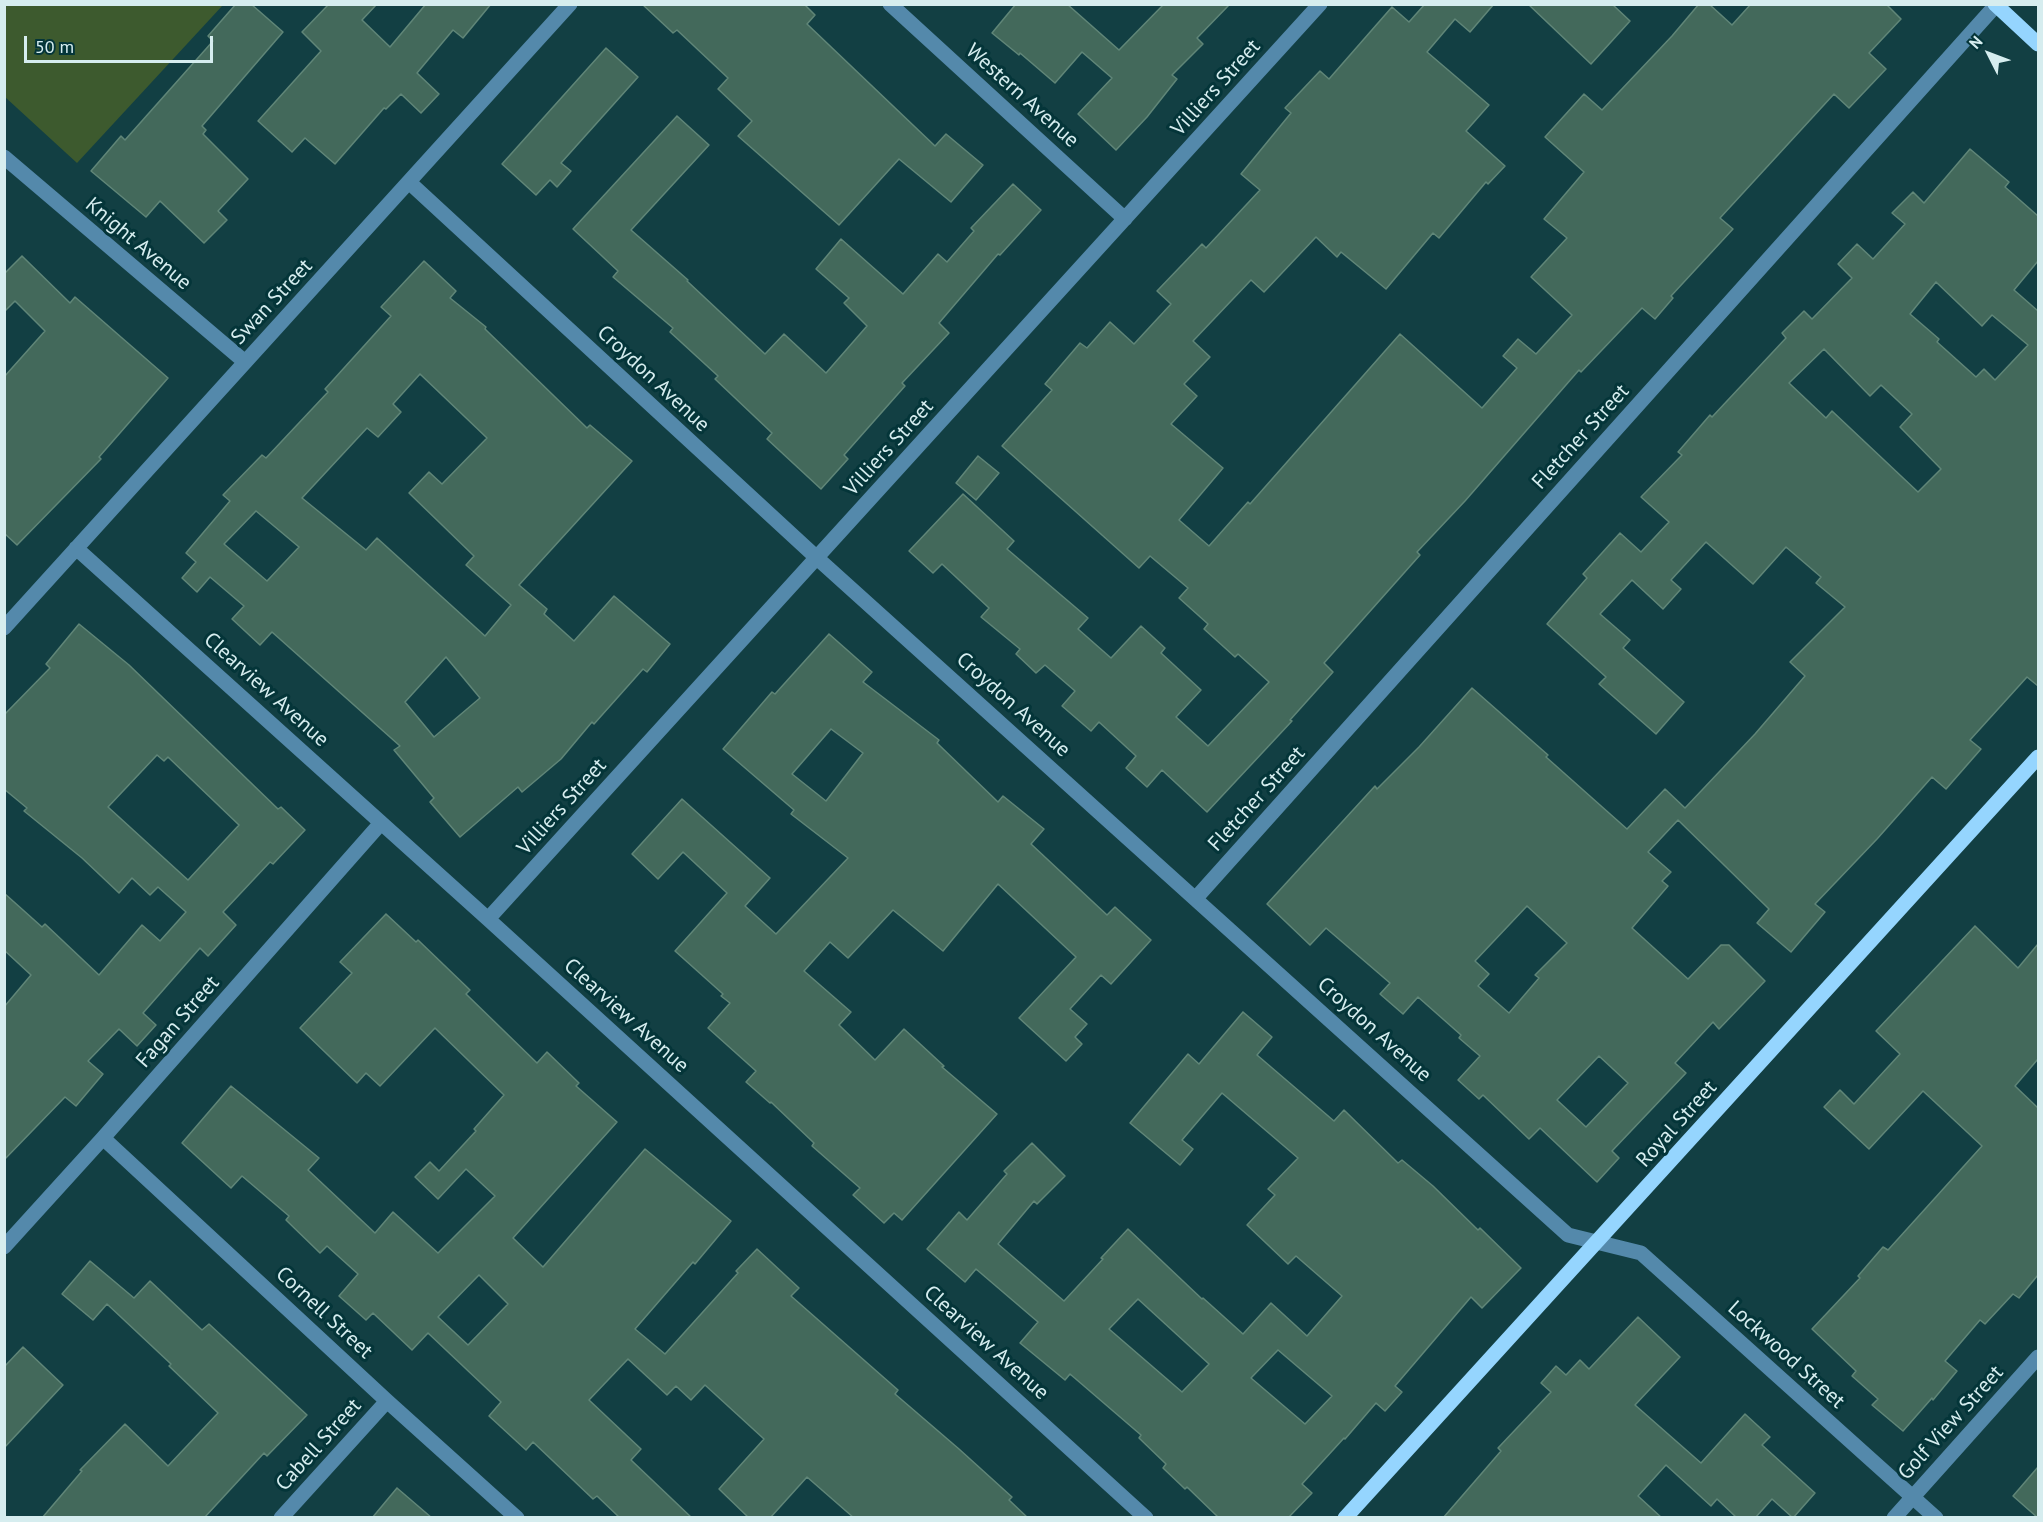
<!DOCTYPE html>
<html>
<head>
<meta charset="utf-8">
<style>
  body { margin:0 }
  #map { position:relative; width:2043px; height:1522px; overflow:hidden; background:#123f43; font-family:"PT Sans",sans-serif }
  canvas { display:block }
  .frame { position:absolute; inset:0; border:6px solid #d6edef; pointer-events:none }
  .north { position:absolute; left:1959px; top:24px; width:60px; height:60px; -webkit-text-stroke:4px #043539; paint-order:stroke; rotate:312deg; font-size:16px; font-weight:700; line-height:24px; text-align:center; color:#d6edef }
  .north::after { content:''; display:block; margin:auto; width:21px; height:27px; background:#d6edef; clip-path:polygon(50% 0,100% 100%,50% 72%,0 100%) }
  .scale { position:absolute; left:24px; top:36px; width:189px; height:27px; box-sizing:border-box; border:3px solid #d6edef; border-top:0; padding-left:8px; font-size:18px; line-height:21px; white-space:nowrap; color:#d6edef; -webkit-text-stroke:4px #043539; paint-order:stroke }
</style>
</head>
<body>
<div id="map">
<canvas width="2043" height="1522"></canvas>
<div class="frame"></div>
<div class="north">N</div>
<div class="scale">50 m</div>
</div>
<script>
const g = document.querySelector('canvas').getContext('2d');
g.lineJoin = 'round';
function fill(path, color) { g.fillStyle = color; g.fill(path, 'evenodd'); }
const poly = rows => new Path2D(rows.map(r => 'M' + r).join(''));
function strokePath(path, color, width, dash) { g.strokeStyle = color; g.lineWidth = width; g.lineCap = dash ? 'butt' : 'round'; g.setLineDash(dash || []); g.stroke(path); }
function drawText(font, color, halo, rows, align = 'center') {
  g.font = font + ' "PT Sans",sans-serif'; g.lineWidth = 6; g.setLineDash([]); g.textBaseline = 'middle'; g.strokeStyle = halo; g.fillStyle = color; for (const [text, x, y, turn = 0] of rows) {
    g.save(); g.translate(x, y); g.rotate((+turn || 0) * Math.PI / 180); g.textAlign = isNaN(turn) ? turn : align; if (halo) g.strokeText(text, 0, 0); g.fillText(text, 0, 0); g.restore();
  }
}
const green = poly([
  [4,5,5,4,223,5,77,163,5,97]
]);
const building = poly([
  [236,4,251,4,283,32,202,126,206,130,203,134,248,179,218,211,227,220,204,243,160,201,146,217,91,171,121,136,125,140,213,41,208,36,236,4],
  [329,4,377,4,362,20,390,47,426,4,491,4,463,38,453,30,417,73,439,94,421,113,401,94,386,109,384,108,335,164,305,138,292,152,258,121,321,51,302,32,329,4],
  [642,4,804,4,815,15,807,24,935,146,946,134,983,165,951,202,899,159,839,225,738,136,752,121,718,89,728,78,677,30,673,33,642,4],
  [1016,4,1067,4,1119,50,1164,4,1230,4,1197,38,1203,44,1172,75,1177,79,1147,117,1116,150,1078,114,1112,78,1082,52,1055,83,1020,53,1019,55,992,33,1016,4],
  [1425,4,1494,4,1470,32,1455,19,1427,52,1489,105,1466,131,1505,166,1488,184,1486,182,1439,238,1433,233,1386,289,1341,252,1337,257,1316,237,1264,292,1251,280,1193,341,1210,357,1184,384,1197,396,1171,424,1223,468,1179,520,1209,546,1248,502,1250,504,1400,334,1482,408,1517,368,1503,356,1518,339,1536,354,1572,315,1531,277,1567,238,1544,219,1584,172,1545,137,1584,94,1602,110,1672,36,1699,4,1709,4,1732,25,1751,4,1886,4,1901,19,1869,53,1886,69,1849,108,1834,94,1720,218,1733,229,1671,296,1673,298,1655,319,1642,308,1581,372,1579,370,1465,501,1417,552,1420,555,1324,663,1333,672,1290,720,1292,721,1207,812,1162,770,1147,787,1126,768,1136,756,1099,722,1091,731,1062,706,1075,691,1045,665,1036,673,1016,654,1020,649,981,617,989,608,942,564,933,573,909,551,963,494,1014,541,1007,549,1088,618,1078,629,1111,658,1141,626,1165,648,1161,653,1201,690,1176,717,1208,746,1269,682,1238,654,1235,657,1204,629,1208,624,1179,598,1188,588,1150,556,1139,568,1002,446,1052,390,1045,384,1080,343,1087,348,1110,322,1134,344,1171,304,1157,291,1202,244,1206,248,1260,190,1241,174,1291,113,1285,108,1320,71,1329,79,1392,7,1409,22,1425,4],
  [1528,4,1612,4,1630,21,1591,64,1528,4],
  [606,48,638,77,561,163,571,171,557,187,550,180,536,195,502,164,606,48],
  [677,116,709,145,631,230,688,280,687,281,765,354,784,334,826,373,867,326,844,303,849,298,816,269,841,239,903,294,938,254,947,262,974,231,971,228,1013,184,1041,210,1000,255,998,254,939,323,949,333,902,383,905,386,844,455,848,459,821,489,767,439,772,433,715,379,718,376,670,332,673,328,613,277,618,271,573,229,677,116],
  [1970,149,2009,182,2005,187,2038,216,2038,261,2014,290,2038,311,2038,686,2027,677,1970,740,1981,749,1946,789,1932,777,1877,839,1815,904,1825,912,1791,952,1757,923,1769,909,1678,820,1648,852,1671,872,1662,881,1668,886,1632,928,1688,979,1721,945,1729,945,1765,981,1719,1029,1713,1022,1675,1063,1686,1073,1612,1151,1619,1158,1597,1182,1540,1128,1529,1139,1483,1095,1479,1099,1458,1080,1480,1056,1459,1038,1461,1035,1418,997,1403,1014,1380,994,1390,983,1326,928,1310,945,1267,904,1375,786,1377,789,1419,747,1472,688,1548,755,1546,757,1627,829,1665,789,1685,808,1755,734,1805,676,1790,662,1845,607,1816,583,1821,577,1786,547,1753,584,1706,542,1671,580,1681,589,1663,609,1632,580,1600,614,1630,640,1623,648,1684,702,1656,734,1599,684,1606,677,1547,624,1587,578,1583,574,1620,533,1641,552,1669,522,1641,497,1682,455,1678,452,1710,415,1712,417,1786,338,1782,333,1804,311,1812,319,1852,278,1838,264,1857,244,1873,259,1905,224,1892,213,1913,192,1924,203,1970,149],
  [1936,282,1982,326,1992,315,2028,345,1995,380,1984,369,1976,377,1937,342,1939,339,1910,314,1936,282],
  [1824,349,1870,396,1881,385,1912,414,1900,427,1941,469,1918,492,1832,411,1826,418,1789,383,1824,349],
  [1527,906,1567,943,1535,975,1539,978,1509,1013,1478,986,1489,974,1475,961,1527,906],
  [1599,1056,1628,1083,1586,1127,1557,1100,1599,1056],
  [22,256,70,303,75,297,168,378,99,457,101,459,17,545,4,533,4,377,45,331,15,301,4,312,4,274,22,256],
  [424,261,456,291,450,298,486,327,485,329,587,428,590,425,632,461,519,585,547,609,544,614,574,641,614,596,670,644,647,672,643,669,594,724,592,722,561,759,522,792,518,787,460,837,430,802,434,798,394,750,400,746,272,632,260,645,232,619,244,606,210,577,197,592,182,578,196,562,186,553,230,501,223,495,262,455,266,458,328,392,325,389,391,316,381,307,424,261],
  [420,374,487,438,442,484,429,472,409,493,474,556,466,565,511,605,485,636,377,538,366,550,302,498,367,428,378,437,401,412,393,404,420,374],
  [256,511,299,547,267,581,224,544,256,511],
  [446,657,480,698,434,737,405,702,446,657],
  [978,456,999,473,976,500,956,483,978,456],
  [79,624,129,665,278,809,281,807,305,830,273,864,270,862,223,912,236,925,208,956,200,948,143,1013,156,1025,137,1046,119,1029,88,1061,103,1074,76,1106,65,1097,4,1160,4,1007,31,975,4,950,4,893,42,927,45,924,99,975,142,925,160,941,186,912,158,887,150,895,132,878,119,893,82,858,24,811,27,808,4,789,4,715,50,668,46,664,79,624],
  [157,755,164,761,168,757,239,825,188,880,108,807,157,755],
  [829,634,872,672,863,682,939,740,937,743,998,802,1003,796,1044,829,1031,844,1107,915,1115,907,1151,940,1111,984,1101,975,1070,1009,1087,1024,1075,1037,1082,1044,1066,1061,1019,1018,1076,957,998,884,943,951,893,910,848,958,830,942,804,971,851,1012,839,1025,875,1060,904,1029,944,1066,942,1067,997,1114,902,1220,894,1213,884,1223,853,1195,860,1188,812,1146,814,1143,771,1102,770,1103,746,1082,756,1071,708,1028,730,1003,721,996,723,994,675,951,727,893,683,852,658,879,632,854,682,799,770,878,745,906,776,934,848,858,791,814,794,810,723,749,772,692,775,694,829,634],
  [831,729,863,753,826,801,792,774,831,729],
  [386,914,416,942,418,940,470,990,466,994,537,1063,547,1052,579,1083,576,1086,617,1122,513,1238,543,1267,645,1149,731,1221,695,1264,693,1262,635,1329,665,1354,738,1273,736,1271,757,1249,799,1288,791,1296,898,1390,895,1394,959,1449,1012,1497,1009,1500,1028,1518,854,1518,807,1477,770,1518,749,1518,719,1489,764,1439,705,1385,691,1400,676,1386,667,1395,628,1359,589,1400,641,1449,631,1460,692,1518,620,1518,597,1496,593,1499,533,1442,526,1450,489,1416,501,1402,428,1333,412,1350,373,1313,366,1320,339,1296,358,1274,327,1246,320,1253,286,1220,289,1216,242,1176,231,1188,182,1143,231,1086,319,1158,308,1170,375,1233,393,1212,438,1253,495,1196,466,1169,438,1199,415,1177,430,1162,439,1171,476,1131,474,1129,504,1095,435,1028,380,1086,366,1073,357,1083,300,1028,352,973,340,962,386,914],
  [479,1275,508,1304,468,1345,438,1317,479,1275],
  [1975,926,2018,968,2038,944,2038,1059,2015,1086,2038,1108,2038,1275,2019,1298,2013,1294,1985,1324,1980,1320,1945,1361,1957,1371,1933,1400,1932,1398,1903,1431,1872,1405,1878,1399,1852,1376,1856,1371,1812,1329,1860,1278,1858,1276,1883,1247,1888,1250,1982,1146,1923,1091,1869,1149,1824,1107,1840,1090,1854,1104,1900,1054,1876,1031,1975,926],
  [1243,1012,1272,1037,1257,1055,1334,1121,1344,1110,1398,1163,1402,1160,1433,1186,1478,1230,1480,1228,1521,1268,1482,1308,1471,1297,1395,1386,1402,1392,1385,1411,1376,1403,1345,1439,1344,1438,1302,1484,1312,1493,1288,1518,1219,1518,1187,1487,1185,1489,1163,1468,1166,1464,1139,1438,1141,1435,1070,1374,1065,1380,1020,1343,1038,1322,976,1269,965,1282,927,1249,959,1212,967,1220,1007,1174,1004,1171,1032,1143,1065,1176,1037,1204,1034,1201,998,1244,1064,1301,1103,1259,1101,1258,1128,1229,1202,1299,1203,1298,1243,1334,1271,1303,1307,1336,1342,1296,1296,1256,1288,1264,1247,1225,1275,1195,1268,1189,1298,1158,1222,1093,1182,1140,1193,1149,1180,1165,1130,1123,1188,1054,1199,1064,1243,1012],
  [1138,1299,1209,1364,1182,1392,1109,1329,1138,1299],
  [1278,1350,1332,1396,1305,1424,1251,1378,1278,1350],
  [90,1261,134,1298,150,1281,202,1330,209,1324,307,1415,267,1456,264,1453,204,1518,42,1518,82,1471,80,1470,125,1424,168,1466,218,1413,169,1366,171,1364,107,1304,93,1320,62,1294,90,1261],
  [1638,1317,1680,1357,1635,1405,1701,1463,1745,1414,1770,1437,1762,1445,1815,1493,1793,1518,1772,1499,1755,1518,1737,1518,1717,1499,1711,1506,1666,1465,1638,1496,1662,1518,1443,1518,1501,1451,1498,1448,1551,1392,1541,1383,1556,1366,1566,1375,1580,1360,1589,1369,1638,1317],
  [23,1347,63,1385,4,1448,4,1367,23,1347],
  [2038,1467,2038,1518,2013,1496,2038,1467],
  [397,1488,432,1518,372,1518,397,1488]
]);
const minor = poly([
  [890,4,1125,219],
  [4,157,245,362],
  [410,183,817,558,1568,1235,1641,1253,1936,1518],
  [76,548,488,919,1146,1518],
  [4,628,570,4],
  [1196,898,1997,4],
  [488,919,1320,4],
  [103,1138,387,1401,517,1518],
  [4,1247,103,1138,381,823],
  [281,1518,387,1401],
  [1894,1518,2038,1357]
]);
const major = poly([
  [1995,4,2038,44],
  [1345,1518,2038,757]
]);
const streetNames = [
  ["Villiers Street",1216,88,-48],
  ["Western Avenue",1022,96,42],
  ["Knight Avenue",138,244,40],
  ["Swan Street",272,302,-47],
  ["Croydon Avenue",653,379,43],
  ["Fletcher Street",1581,437,-48],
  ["Villiers Street",889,448,-48],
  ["Clearview Avenue",266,690,42],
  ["Croydon Avenue",1013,705,42],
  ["Fletcher Street",1257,799,-48],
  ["Villiers Street",562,807,-48],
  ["Clearview Avenue",626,1016,42],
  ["Fagan Street",178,1022,-49],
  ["Croydon Avenue",1374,1030,42],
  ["Royal Street",1677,1124,-48],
  ["Cornell Street",324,1313,43],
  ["Clearview Avenue",986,1343,42],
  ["Lockwood Street",1786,1355,42],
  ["Golf View Street",1951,1423,-48],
  ["Cabell Street",319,1445,-48]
];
fill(green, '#3d5a2e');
fill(building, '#43695b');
strokePath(building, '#608678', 1.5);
strokePath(minor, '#5489ab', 15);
strokePath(major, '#95d5fe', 15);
drawText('21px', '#d6edef', '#043539', streetNames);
</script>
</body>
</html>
